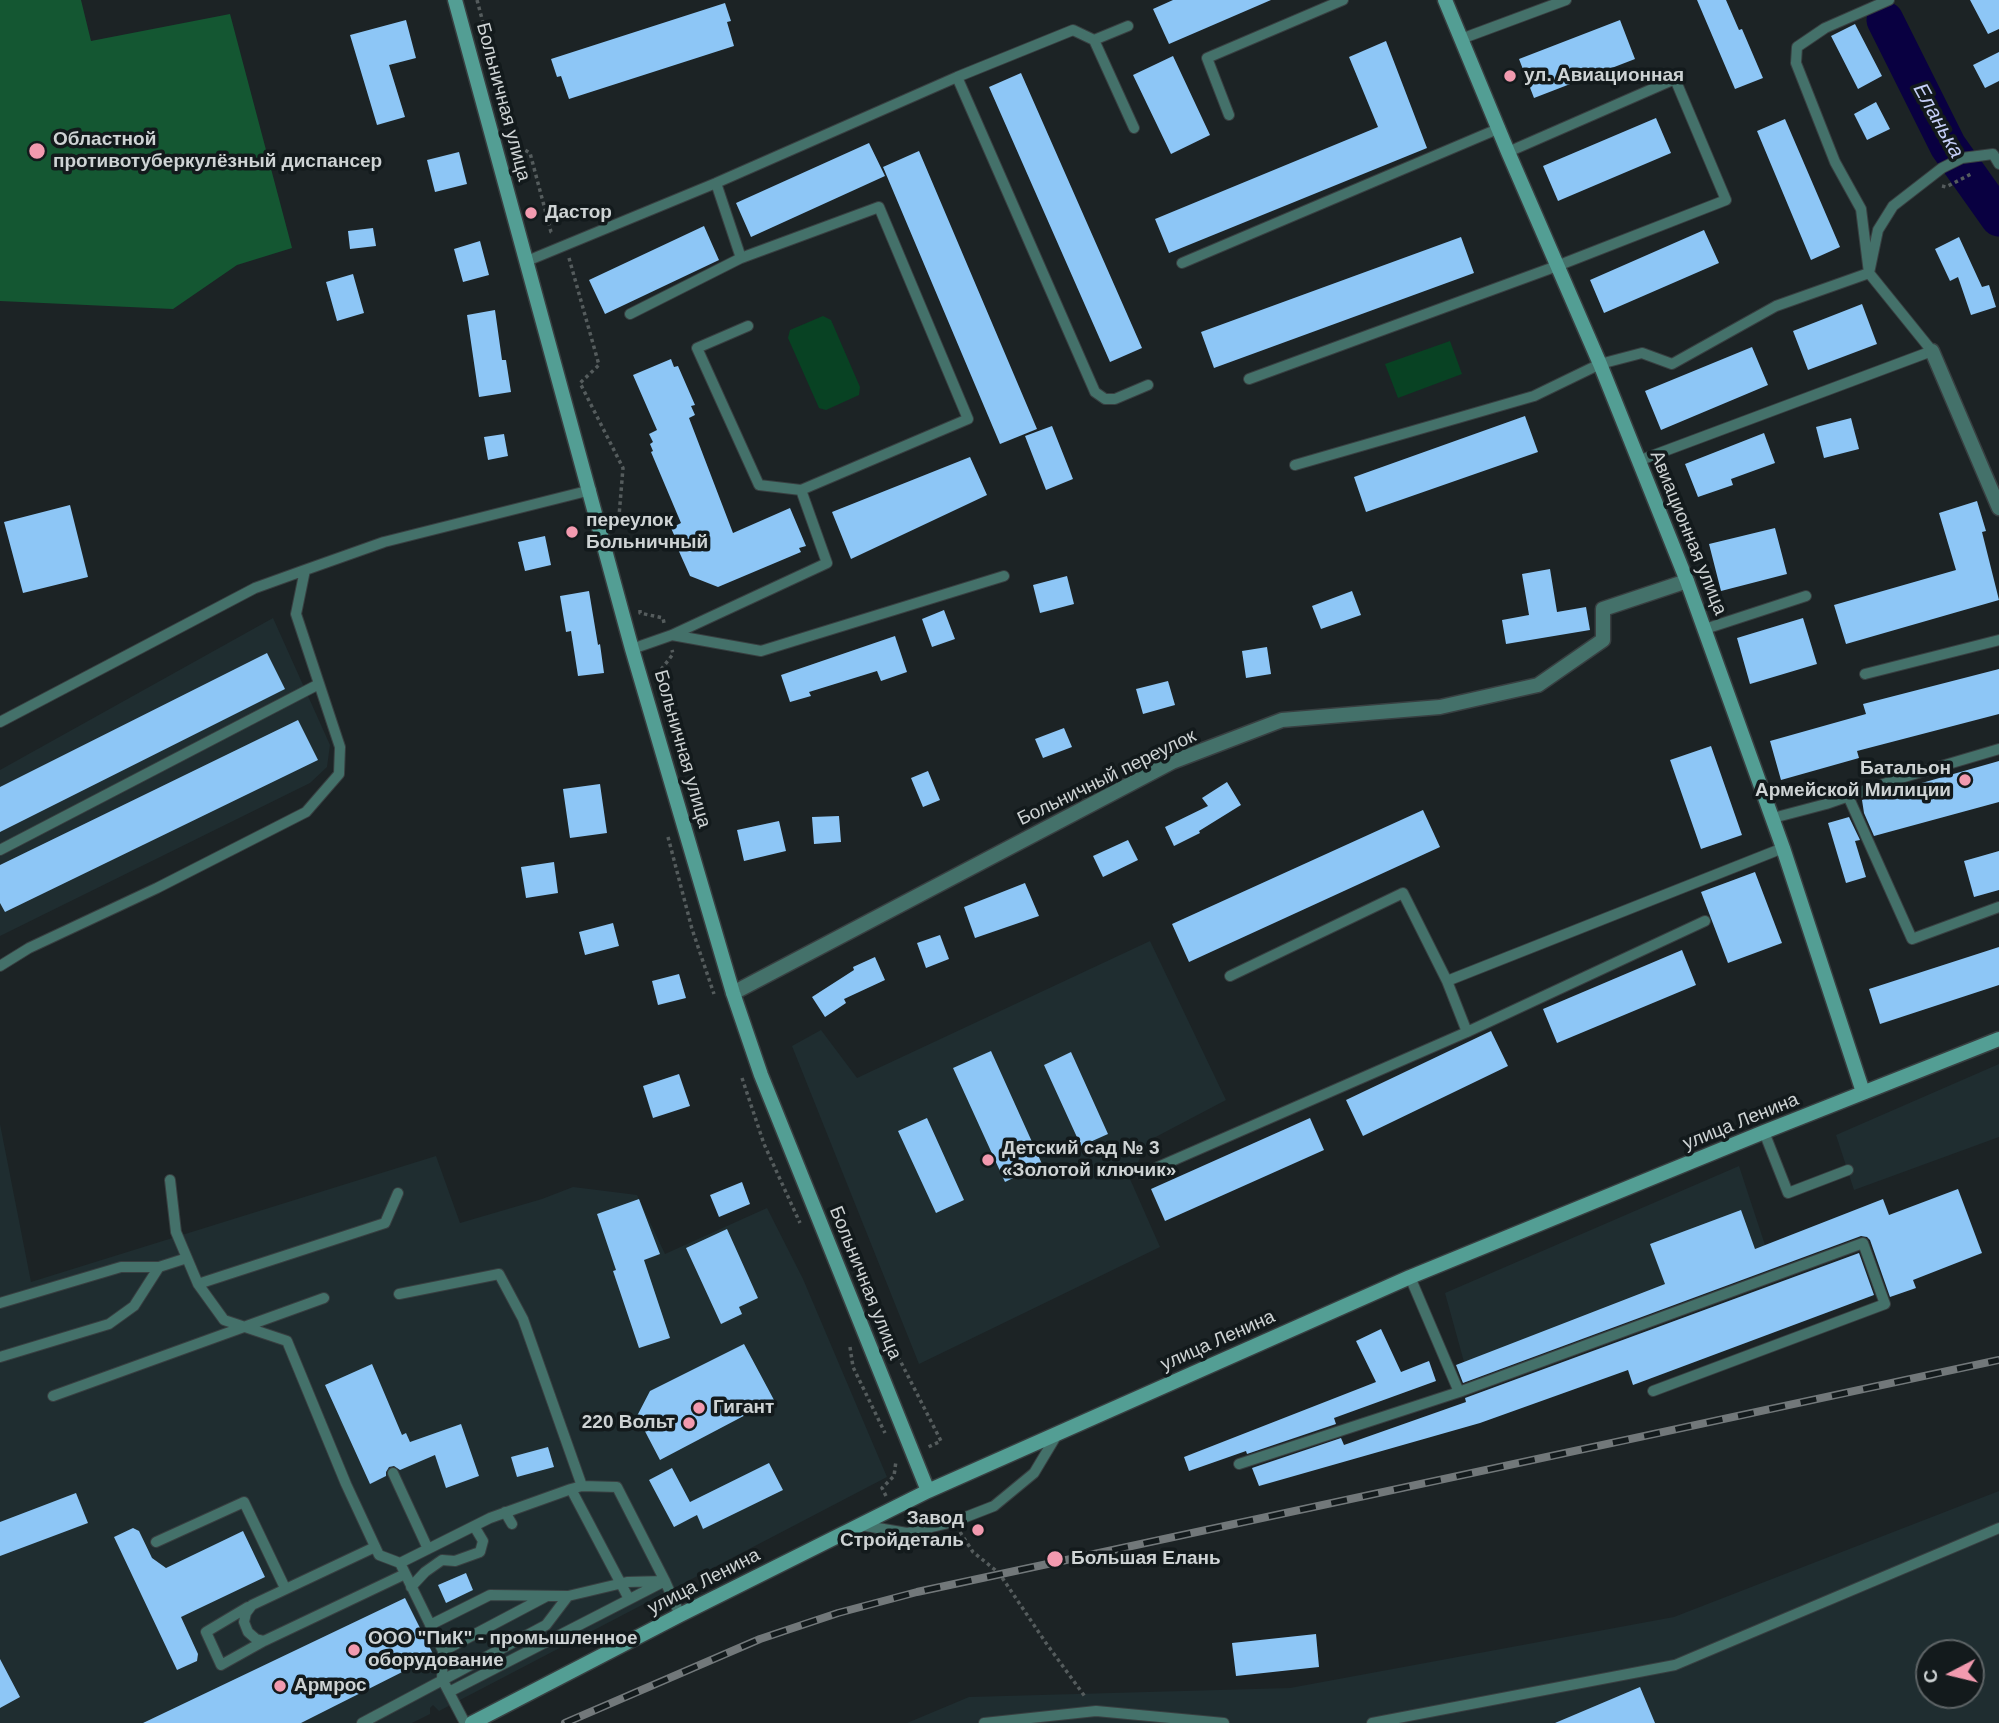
<!DOCTYPE html>
<html>
<head>
<meta charset="utf-8">
<style>
  body { margin:0 }
  #map { position:relative; width:1999px; height:1723px; overflow:hidden; background:#1c2325; font-family:Arial,sans-serif }
  canvas { display:block }
  .north { position:absolute; left:1915px; top:1639px; width:70px; height:70px; box-sizing:border-box; background:#131a1c; border:2px solid #5e6466; border-radius:50%; rotate:263deg; font-size:19px; font-weight:700; line-height:28px; text-align:center; color:#ced3d4 }
  .north::after { content:''; display:block; margin:auto; width:24px; height:32px; background:#f29aaf; clip-path:polygon(50% 0,100% 100%,50% 72%,0 100%) }
</style>
</head>
<body>
<div id="map">
<canvas width="1999" height="1723"></canvas>
<div class="north">С</div>
</div>
<script>
const g = document.querySelector('canvas').getContext('2d');
g.lineJoin = 'round';
function fill(path, color) { g.fillStyle = color; g.fill(path, 'evenodd'); }
const poly = rows => new Path2D(rows.map(r => 'M' + r).join(''));
function strokePath(path, color, width, dash) { g.strokeStyle = color; g.lineWidth = width; g.lineCap = dash ? 'butt' : 'round'; g.setLineDash(dash || []); g.stroke(path); }
function drawText(font, color, halo, rows, align = 'center') {
  g.font = font + ' Arial,sans-serif'; g.lineWidth = 7; g.setLineDash([]); g.textBaseline = 'middle'; g.strokeStyle = halo; g.fillStyle = color; for (const [text, x, y, turn = 0] of rows) {
    g.save(); g.translate(x, y); g.rotate((+turn || 0) * Math.PI / 180); g.textAlign = isNaN(turn) ? turn : align; if (halo) g.strokeText(text, 0, 0); g.fillText(text, 0, 0); g.restore();
  }
}
const built = poly([
  [273,618,330,745,327,767,310,783,0,936,0,770],
  [1150,941,1226,1100,1148,1141,1130,1179,1160,1247,919,1364,792,1046,821,1030,857,1078],
  [1999,1064,1999,1137,1854,1190,1836,1135],
  [0,1124,31,1282,436,1156,460,1223,542,1199,573,1187,637,1195,665,1254,767,1208,803,1279,887,1477,439,1711,433,1705,430,1708,430,1714,412,1723,0,1723],
  [1739,1166,1765,1245,1464,1362,1445,1293],
  [1999,1491,1999,1723,907,1723,969,1697,1290,1688,1674,1617],
  [1929,1653,1971,1653,1971,1695,1929,1695]
]);
const green = poly([
  [823,316,831,320,860,387,859,395,826,410,819,408,788,338,790,330],
  [1450,341,1462,374,1398,398,1385,364]
]);
const forest = poly([
  [0,0,81,0,91,41,230,14,292,248,237,265,173,309,0,301]
]);
const river = poly([
  [1885,20,1948,146,1999,218]
]);
const building = poly([
  [1173,0,1271,0,1169,44,1153,9],
  [1697,0,1726,0,1739,30,1742,29,1763,78,1735,89],
  [1970,0,1999,0,1999,29,1988,34],
  [725,3,731,21,727,22,734,46,569,99,561,76,557,77,551,59],
  [406,20,416,58,389,65,405,117,377,125,350,35],
  [1620,20,1635,59,1534,98,1519,59],
  [1855,24,1882,76,1858,89,1831,36],
  [1386,41,1427,148,1169,253,1155,219,1378,127,1349,57],
  [1999,52,1999,81,1985,88,1973,65],
  [1173,56,1210,135,1171,154,1133,75],
  [1021,73,1142,348,1110,362,989,87],
  [1876,102,1890,129,1867,140,1854,114],
  [1656,118,1671,153,1558,201,1543,166],
  [1785,119,1840,247,1811,260,1757,131],
  [869,143,885,176,751,237,736,203],
  [919,151,1037,429,1000,444,883,167],
  [459,152,467,184,435,192,427,160],
  [704,226,719,260,605,314,589,280],
  [373,228,376,246,350,249,348,231],
  [1704,230,1719,263,1604,313,1590,280],
  [1461,237,1474,273,1214,368,1201,332],
  [1959,237,1982,287,1989,285,1996,307,1971,315,1958,277,1950,281,1935,249],
  [480,241,489,275,463,282,454,249],
  [353,274,364,313,337,321,326,282],
  [1862,304,1877,344,1808,370,1793,331],
  [495,310,502,360,506,360,511,392,479,397,467,315],
  [1752,347,1768,385,1661,430,1645,391],
  [671,359,674,367,678,366,695,405,691,406,695,415,689,418,733,533,790,508,806,546,799,548,801,552,718,587,690,576,677,547,679,546,671,528,681,523,651,452,653,451,650,444,653,442,649,434,657,430,633,375],
  [1525,416,1538,452,1366,512,1354,477],
  [1851,418,1859,449,1824,458,1816,427],
  [1052,426,1073,479,1046,490,1025,436],
  [1764,433,1775,463,1731,479,1733,485,1698,497,1685,464],
  [504,434,508,456,488,460,484,437],
  [970,457,987,495,851,559,832,512],
  [1977,501,1986,531,1982,532,1999,600,1846,644,1834,605,1956,570,1939,513],
  [70,505,88,577,23,593,4,522],
  [1775,528,1787,574,1721,591,1709,544],
  [545,536,551,565,525,571,518,542],
  [1550,569,1557,612,1586,607,1590,630,1506,644,1502,620,1529,615,1522,574],
  [1067,576,1074,604,1040,613,1033,585],
  [589,591,598,645,600,644,604,673,578,676,571,631,566,632,560,596],
  [1352,591,1361,615,1321,629,1312,606],
  [944,610,955,639,932,647,922,619],
  [1803,618,1817,664,1750,684,1737,638],
  [895,636,907,672,881,681,877,671,809,692,811,696,790,702,781,675],
  [1267,647,1271,674,1246,678,1242,651],
  [267,653,285,689,0,832,0,787],
  [1999,669,1999,714,1857,751,1859,758,1781,780,1770,741,1866,714,1863,704],
  [1168,681,1175,705,1143,714,1136,689],
  [298,720,318,760,5,912,0,903,0,865],
  [1064,728,1072,747,1043,758,1035,739],
  [1711,746,1742,835,1701,849,1670,760],
  [1999,761,1999,802,1874,836,1864,813,1862,800],
  [928,771,940,800,923,807,911,778],
  [1227,782,1241,805,1199,831,1200,833,1174,846,1165,827,1208,806,1202,798],
  [600,784,607,833,570,838,563,789],
  [1423,810,1440,847,1189,962,1172,924],
  [839,816,841,842,814,844,812,817],
  [1849,817,1860,840,1855,841,1866,877,1846,883,1828,823],
  [779,821,786,851,744,861,737,830],
  [1128,840,1138,860,1103,877,1093,856],
  [1999,851,1999,890,1974,897,1964,861],
  [554,862,558,893,526,898,521,867],
  [1755,872,1782,943,1728,963,1701,892],
  [1025,883,1039,916,975,938,964,907],
  [613,923,619,946,585,955,579,932],
  [940,935,949,959,926,968,917,943],
  [1999,947,1999,985,1880,1024,1869,989],
  [1682,950,1696,985,1557,1043,1543,1009],
  [875,957,885,980,844,999,846,1003,825,1017,812,997,854,970,853,967],
  [679,974,686,998,658,1005,652,981],
  [1491,1031,1508,1066,1363,1136,1346,1100],
  [991,1051,1042,1164,1005,1182,953,1068],
  [1071,1052,1108,1134,1081,1146,1044,1065],
  [679,1074,690,1106,653,1118,643,1086],
  [927,1118,964,1200,936,1213,898,1131],
  [1310,1118,1324,1150,1165,1221,1151,1189],
  [742,1182,750,1204,719,1217,710,1195],
  [1958,1189,1982,1253,1913,1280,1916,1288,1890,1297,1870,1240,1867,1237,1861,1236,1463,1383,1456,1365,1665,1284,1650,1244,1741,1210,1755,1249,1883,1199,1889,1215],
  [639,1199,660,1254,644,1260,670,1338,639,1348,613,1271,616,1270,597,1214],
  [727,1229,758,1298,739,1307,742,1314,721,1324,686,1248],
  [1859,1253,1874,1295,1633,1385,1628,1370,1480,1423,1259,1486,1252,1468,1341,1438,1344,1445,1466,1402,1465,1398],
  [1381,1329,1401,1372,1429,1361,1436,1381,1334,1418,1336,1424,1247,1454,1246,1451,1189,1471,1184,1457,1376,1382,1356,1341],
  [744,1344,774,1400,660,1460,637,1416,650,1391],
  [372,1364,402,1435,406,1433,410,1442,461,1424,479,1476,446,1488,435,1455,400,1470,394,1466,389,1467,386,1472,386,1476,370,1484,325,1385],
  [548,1447,554,1467,517,1477,511,1457],
  [769,1463,783,1490,703,1529,697,1515,674,1527,649,1480,672,1468,690,1502],
  [76,1493,88,1523,0,1556,0,1522],
  [133,1528,139,1531,152,1558,166,1568,243,1531,265,1577,181,1617,198,1654,197,1661,177,1670,114,1537],
  [466,1573,473,1590,446,1603,438,1585],
  [405,1598,434,1656,301,1723,143,1723],
  [1316,1634,1319,1667,1236,1676,1232,1643],
  [0,1659,20,1697,0,1708],
  [1640,1687,1655,1723,1555,1723]
]);
const path = poly([
  [477,0,515,144,530,153,551,232,554,234],
  [1942,186,1946,187,1973,173],
  [569,258,599,365,580,383,623,468,618,528],
  [640,610,640,613,663,618,664,623],
  [657,675,673,654,672,650],
  [668,837,692,929,714,994],
  [742,1078,764,1144,800,1223],
  [879,1319,941,1441,926,1448],
  [850,1347,853,1367,885,1433],
  [886,1496,882,1488,894,1476,896,1461],
  [960,1532,973,1552,999,1573,1046,1643,1086,1698]
]);
const lane = poly([
  [1461,39,1566,0],
  [1094,40,1134,128],
  [957,77,1095,392,1105,399,1115,399,1148,385],
  [1229,115,1207,58,1343,0],
  [527,261,716,183,957,77,1073,30,1094,40,1128,26],
  [1182,263,1500,128],
  [630,314,741,258],
  [748,326,697,348,759,485,801,490],
  [1249,379,1557,266,1726,200,1675,79,1508,152],
  [1638,461,1932,351,1869,273,1861,209,1835,162,1796,63,1797,47,1825,28,1889,0],
  [1295,465,1534,396,1600,364,1642,353,1672,364,1776,306,1869,273,1878,230,1893,206,1942,168,1962,158,1993,154,1999,164],
  [1705,629,1806,596],
  [672,635,761,651,1004,576],
  [632,649,672,635,827,563,801,490,968,419,879,207,741,258,716,183],
  [1865,674,1999,640],
  [0,722,255,588,305,570],
  [1848,796,1912,939,1999,907],
  [1773,818,1826,804,1901,778,1999,749],
  [0,850,319,684],
  [0,966,29,948,157,888,306,812,339,774,340,747,296,614,305,570,384,542,591,490],
  [1230,976,1403,893,1447,981,1783,848],
  [1447,981,1467,1032,1705,921],
  [1764,1132,1788,1193,1848,1170],
  [1142,1174,1467,1032],
  [170,1180,176,1232,198,1284,224,1320,287,1341,346,1484,379,1555,400,1563,443,1651,442,1679,465,1723],
  [1410,1277,1459,1392],
  [198,1284,385,1223,398,1193],
  [399,1294,499,1274,523,1319,582,1486],
  [0,1303,121,1267,159,1267,187,1258],
  [0,1357,109,1324,134,1306,159,1267],
  [53,1396,324,1298],
  [1239,1464,1459,1392,1863,1243,1885,1304,1653,1391],
  [393,1473,428,1549],
  [571,1489,629,1599],
  [505,1512,512,1524],
  [860,1525,907,1533,953,1522,994,1506,1034,1473,1058,1433],
  [156,1542,244,1502,285,1588],
  [375,1547,252,1605,246,1613,244,1622,248,1632,256,1639,264,1641,405,1574],
  [400,1563,490,1518,571,1489,582,1486,617,1487,665,1581,680,1615],
  [411,1587,425,1572,442,1560,455,1561,480,1552,483,1541,474,1526],
  [248,1607,206,1632,221,1665,264,1641],
  [430,1625,490,1595,568,1596,627,1582,665,1581],
  [443,1651,547,1596],
  [449,1692,661,1583],
  [362,1723,546,1625,568,1596],
  [984,1723,1096,1711,1224,1723],
  [1372,1723,1675,1665,1999,1528]
]);
const street = poly([
  [1932,351,1999,508],
  [733,993,1172,762,1282,720,1440,707,1538,685,1603,640,1603,609,1687,581]
]);
const secondary = poly([
  [455,0,632,649,733,993,761,1075,928,1491],
  [1445,0,1508,152,1600,364,1687,581,1783,848,1863,1092],
  [472,1723,680,1615,928,1491,1410,1277,1764,1132,1999,1039]
]);
const rail = poly([
  [565,1723,760,1639,838,1613,917,1592,1999,1360]
]);
const markers = [
  [1510,76,7,"#f29aaf"],
  [37,151,9,"#f29aaf"],
  [531,213,7,"#f29aaf"],
  [572,532,7,"#f29aaf"],
  [1965,780,7,"#f29aaf"],
  [988,1160,7,"#f29aaf"],
  [699,1408,7,"#f29aaf"],
  [689,1423,7,"#f29aaf"],
  [978,1530,7,"#f29aaf"],
  [1055,1559,9,"#f29aaf"],
  [354,1650,7,"#f29aaf"],
  [280,1686,7,"#f29aaf"]
];
const poiNames = [
  ["ул. Авиационная",1524,76],
  ["Областной",53,140],
  ["противотуберкулёзный диспансер",53,162],
  ["Дастор",545,213],
  ["переулок",586,521],
  ["Больничный",586,543],
  ["Батальон",1951,769,"right"],
  ["Армейской Милиции",1951,791,"right"],
  ["Детский сад № 3",1002,1149],
  ["«Золотой ключик»",1002,1171],
  ["Гигант",713,1408],
  ["220 Вольт",675,1423,"right"],
  ["Завод",964,1519,"right"],
  ["Стройдеталь",964,1541,"right"],
  ["Большая Елань",1071,1559],
  ["ООО \"ПиК\" - промышленное",368,1639],
  ["оборудование",368,1661],
  ["Армрос",294,1686]
];
const streetNames = [
  ["Больничная улица",503,102,75],
  ["Авиационная улица",1688,533,68],
  ["Больничная улица",682,749,74],
  ["Больничный переулок",1107,778,-26],
  ["улица Ленина",1741,1122,-22],
  ["Больничная улица",865,1283,68],
  ["улица Ленина",1218,1341,-24],
  ["улица Ленина",704,1582,-27]
];
const waterNames = [
  ["Еланька",1938,121,61]
];
fill(built, '#1f2d30');
fill(green, '#084223');
fill(forest, '#145732');
strokePath(river, '#090041', 37);
fill(building, '#8dc6f6');
strokePath(lane, '#383f41', 12);
strokePath(street, '#383f41', 17);
strokePath(secondary, '#383f41', 17);
strokePath(path, '#555c5d', 3.5, [3.5, 3.5]);
strokePath(lane, '#44716a', 10);
strokePath(street, '#44716a', 14);
strokePath(secondary, '#539e94', 14);
strokePath(rail, '#72787a', 8);
strokePath(rail, '#131a1c', 5, [16]);
for (const [x, y, r, color] of markers) { const dot = new Path2D(); dot.arc(x, y, r, 0, 2 * Math.PI); g.fillStyle = color; g.fill(dot); strokePath(dot, '#131a1c', 2.5); }
drawText('bold 19px', '#ced3d4', '#131a1c', poiNames, 'left');
drawText('19px', '#ced3d4', '#131a1c', streetNames);
drawText('italic 21px', '#c5cff8', '#131a1c', waterNames);
</script>
</body>
</html>
